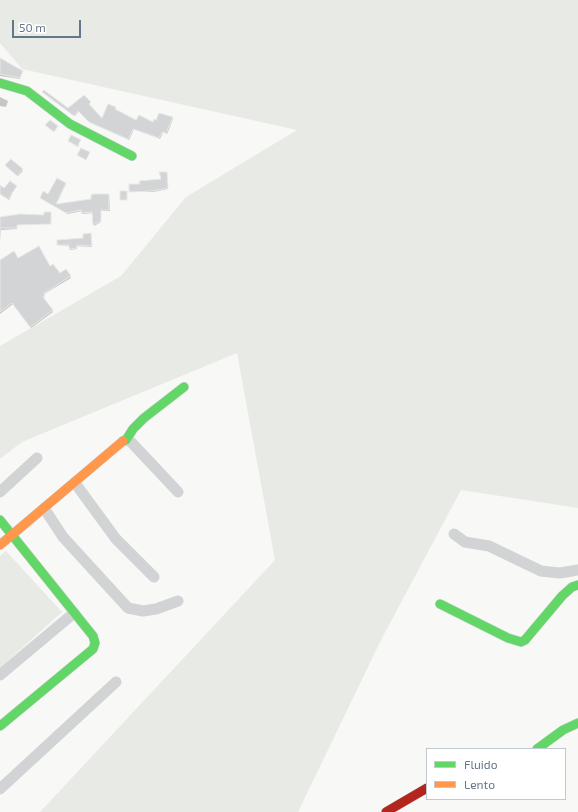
<!DOCTYPE html>
<html>
<head>
<meta charset="utf-8">
<style>
  body { margin:0 }
  #map { position:relative; width:578px; height:812px; overflow:hidden; background:#f8f8f7; font-family:"Exo 2",sans-serif }
  canvas { display:block }
  .legend { position:absolute; left:426px; top:748px; width:140px; height:52px; box-sizing:border-box; background:#fff; border:1px solid #c2c8d0; margin:0; padding:5px 7px; list-style:none; font-size:12px; color:#667689 }
  .legend li { display:flex; align-items:center; gap:8px; height:20px }
  .legend b { width:20px; border:1px solid #c2c8d0 }
  .scale { position:absolute; left:12px; top:20px; width:69px; height:18px; box-sizing:border-box; border:2px solid #667689; border-top:0; padding-left:5px; font-size:12px; line-height:14px; white-space:nowrap; color:#667689; -webkit-text-stroke:3px #fff; paint-order:stroke }
</style>
</head>
<body>
<div id="map">
<canvas width="578" height="812"></canvas>
<ul class="legend">
<li><b style="height:5px;background:#63d668"></b>Fluido</li>
<li><b style="height:5px;background:#ff974d"></b>Lento</li>
</ul>
<div class="scale">50 m</div>
</div>
<script>
const g = document.querySelector('canvas').getContext('2d');
g.lineJoin = 'round';
function fill(path, color) { g.fillStyle = color; g.fill(path, 'evenodd'); }
const poly = rows => new Path2D(rows.map(r => 'M' + r).join(''));
function strokePath(path, color, width, dash) { g.strokeStyle = color; g.lineWidth = width; g.lineCap = dash ? 'butt' : 'round'; g.setLineDash(dash || []); g.stroke(path); }
const green = poly([
  [0,0,578,0,578,508,461,490,381,640,298,812,40,812,275,560,237,353,22,442,0,459,0,346,121,276,186,197,297,130,22,69,0,43],
  [6,551,62,612,0,668,0,556]
]);
const shadow = poly([
  [0,59,22,71,20,79,0,76],
  [44,93,68,109,90,103,89,106,102,120,115,108,116,110,137,122,153,123,173,119,167,134,163,132,160,139,134,129,129,140,91,123,79,111,75,116],
  [0,97,8,101,6,107,0,106],
  [80,140,78,147,69,141],
  [7,167,22,170,23,171,18,176],
  [167,174,168,189,153,192,130,192,141,185,162,180],
  [66,184,56,205,92,200,109,195,110,211,101,211,101,222,94,226,93,213,82,214,82,211,68,214,42,199,41,198,49,195],
  [16,186,9,200,0,194,0,187,4,189],
  [0,218,17,223,17,229,1,230,1,243],
  [91,234,92,247,77,246,77,249,70,250,70,246,58,245,84,239],
  [18,259,49,268,60,274,66,270,71,278,44,294,45,296,43,298,53,312,31,328,13,304,0,314,0,261]
]);
const building = poly([
  [0,58,23,71,20,78,0,74,0,58],
  [44,90,68,108,84,95,91,102,89,104,102,118,108,104,116,107,115,109,136,120,139,115,153,122,154,119,156,120,159,113,173,117,166,133,162,132,159,138,133,129,128,139,89,122,78,111,74,116,42,92,44,90],
  [50,120,58,126,54,132,45,125,50,120],
  [71,135,81,140,77,146,68,141,71,135],
  [81,148,90,152,86,160,77,155,81,148],
  [11,159,23,169,17,176,5,165,11,159],
  [159,172,167,172,168,188,152,191,129,192,129,184,140,184,139,181,161,179,159,172],
  [57,178,66,183,56,204,91,199,91,195,94,194,109,194,109,210,101,210,101,221,93,225,92,212,81,213,81,210,66,213,40,198,43,191,48,194,57,178],
  [10,181,17,186,8,199,0,194,0,185,4,188,10,181],
  [120,191,127,191,127,200,120,200,120,191],
  [44,212,51,212,51,224,17,225,17,228,0,228,0,217,20,214,44,215,44,212],
  [91,233,92,246,77,245,77,248,69,249,69,245,57,245,57,240,83,238,83,234,91,233],
  [39,246,50,266,53,264,60,273,66,269,71,276,44,293,45,295,43,297,53,310,30,327,12,303,0,312,0,260,14,251,18,258,39,246]
]);
const street = poly([
  [126,440,131,442,178,492],
  [75,483,116,539,154,577],
  [0,492,37,458],
  [44,508,63,537,128,608,143,611,156,609,178,601],
  [454,534,465,542,489,546,541,571,560,573,578,570],
  [0,675,74,613],
  [0,789,116,682]
]);
const fast = poly([
  [0,83,27,91,70,124,132,156],
  [123,441,126,440,133,429,144,418,184,387],
  [0,520,93,636,95,643,93,649,0,726],
  [440,604,508,638,521,642,525,640,562,596,572,587,578,585],
  [537,749,563,730,578,723]
]);
const slow = poly([
  [0,545,123,441]
]);
const jam = poly([
  [386,812,427,788]
]);
fill(green, '#e8ebe5');
fill(shadow, '#0003');
fill(building, '#d3d4d5');
strokePath(building, '#e8e8e7', 1);
strokePath(fast, '#d3d5d7', 10);
strokePath(slow, '#d3d5d7', 10);
strokePath(jam, '#d3d5d7', 10);
strokePath(street, '#d2d3d4', 11);
strokePath(fast, '#63d668', 9);
strokePath(slow, '#ff974d', 9);
strokePath(jam, '#b3261e', 9);
</script>
</body>
</html>
